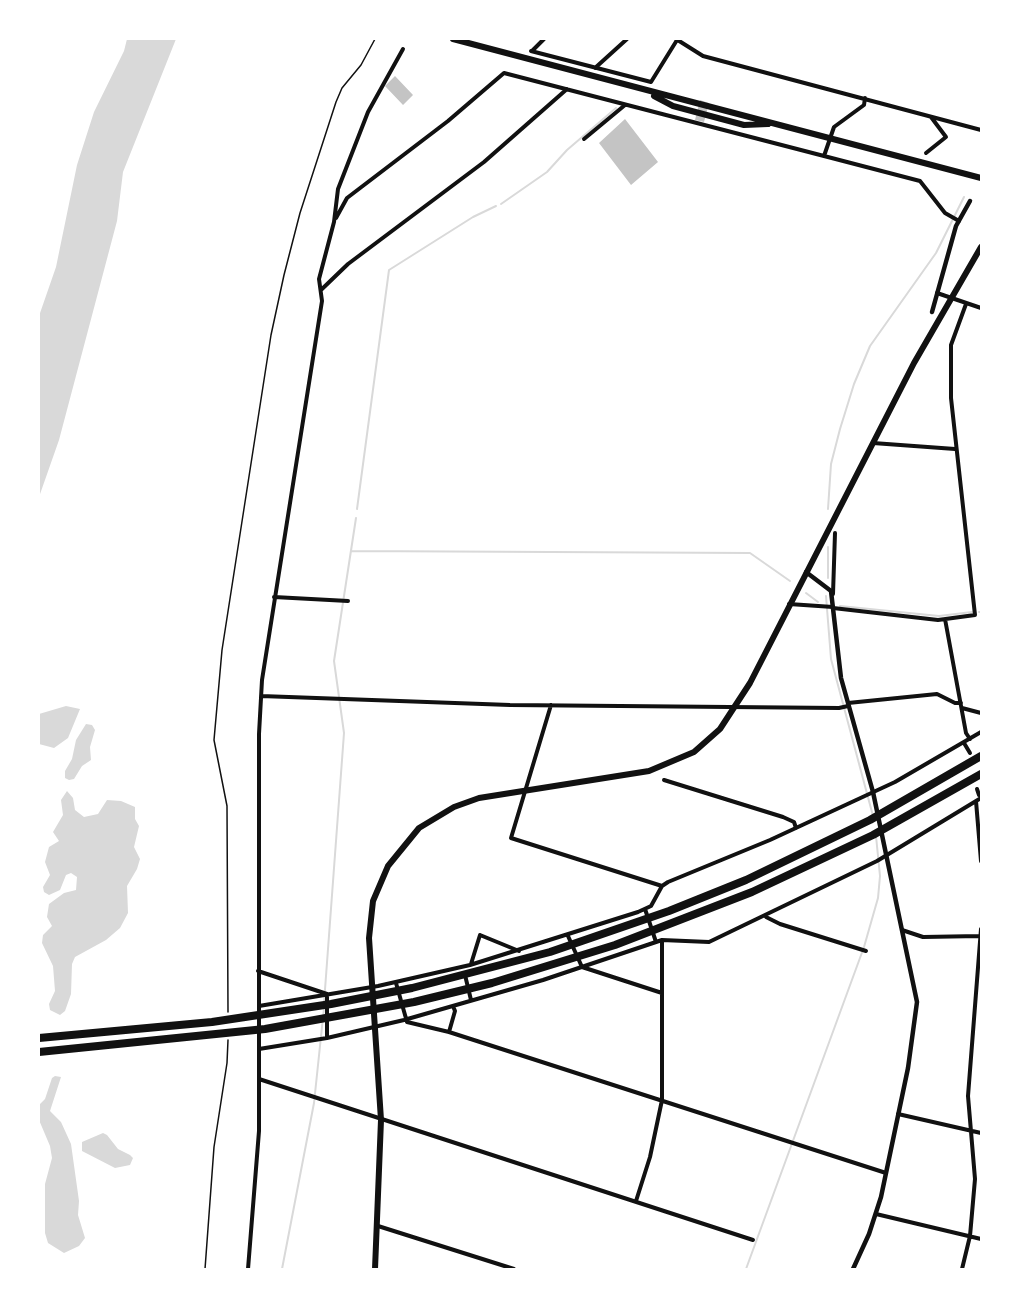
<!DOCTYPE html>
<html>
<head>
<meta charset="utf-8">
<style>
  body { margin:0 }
  #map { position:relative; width:1020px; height:1308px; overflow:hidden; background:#fff; font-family:Barlow,sans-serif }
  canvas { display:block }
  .frame { position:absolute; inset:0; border:40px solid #fff; pointer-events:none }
</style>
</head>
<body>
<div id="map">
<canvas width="1020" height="1308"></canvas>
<div class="frame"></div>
</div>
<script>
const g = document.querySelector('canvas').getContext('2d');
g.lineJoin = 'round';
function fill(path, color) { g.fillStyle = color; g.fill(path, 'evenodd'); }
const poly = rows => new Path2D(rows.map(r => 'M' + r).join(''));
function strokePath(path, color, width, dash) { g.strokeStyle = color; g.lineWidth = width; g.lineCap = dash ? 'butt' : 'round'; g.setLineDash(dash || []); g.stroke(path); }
const water = poly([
  [127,39,176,39,123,172,117,221,59,440,39,497,39,316,56,267,77,165,94,112,124,51],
  [66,706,80,709,68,738,54,748,39,744,39,714],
  [86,724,92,725,95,730,90,747,91,760,82,766,74,779,69,780,65,778,65,771,72,759,76,740],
  [67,791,73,798,75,810,84,817,98,814,107,800,121,801,135,807,135,819,139,826,134,847,140,859,137,869,127,886,128,913,120,928,106,940,75,957,72,964,71,994,65,1011,60,1015,50,1010,49,1004,55,991,53,966,42,943,43,935,52,926,47,917,49,904,64,893,76,890,77,877,71,873,66,875,60,890,49,895,44,892,43,887,50,875,45,862,49,847,59,841,53,832,63,815,61,800],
  [55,1076,61,1077,50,1111,61,1122,71,1144,79,1201,78,1215,85,1238,79,1246,64,1253,48,1243,45,1233,45,1184,52,1158,50,1146,39,1120,39,1105,45,1099,52,1078],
  [103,1133,107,1135,118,1149,130,1155,133,1158,130,1165,115,1168,82,1151,82,1142]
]);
const stream = poly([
  [501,204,547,172,567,150,616,108],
  [357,509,389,270,473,217,496,206],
  [828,509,831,464,840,429,854,384,870,346,936,253,964,197],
  [351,551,750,553,790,581],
  [828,578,828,547],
  [806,593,818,602],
  [826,596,831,659,873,816],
  [840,606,939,616,972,612],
  [979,612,981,612],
  [324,1003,344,733,334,661,356,518],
  [282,1269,314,1103,324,1008],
  [746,1269,864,947,878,898,880,876,876,836]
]);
const building = poly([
  [395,76,413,95,403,105,385,86],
  [700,100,709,103,704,122,695,120],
  [625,119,658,162,631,185,599,143]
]);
const path = poly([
  [228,1012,227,806,214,740,222,650,271,335,284,275,300,213,336,102,342,88,361,65,375,39],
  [205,1269,214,1147,227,1063,228,1040]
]);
const minor = poly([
  [676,39,703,56,981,130],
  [531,51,651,82,677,40],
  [532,51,544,39],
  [595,68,627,39],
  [584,139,625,105],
  [926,153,946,137,931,117],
  [824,156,920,181,945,213,959,221],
  [336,218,347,198,448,121,504,73,824,156,834,127,864,105,865,98],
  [322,289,348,264,484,162,567,89],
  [937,293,981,308],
  [873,443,955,449],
  [833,594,835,533],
  [274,597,348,601],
  [789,604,833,607],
  [833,608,938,620,975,615,951,398,951,345,966,304],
  [945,619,966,733,970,739],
  [261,696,510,705,839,708,848,706],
  [848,703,937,694,955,703,961,703],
  [551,705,511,838,662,886],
  [962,708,981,713],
  [964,743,970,753],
  [664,780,783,817,794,822,796,828],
  [977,789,979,795],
  [976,801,981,861],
  [645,909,656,942],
  [766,917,780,924,866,951],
  [902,930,923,937,980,936],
  [568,936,582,967,662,993],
  [471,964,480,935,519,951],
  [258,971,327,994,327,1038],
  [465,975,471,1000],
  [396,983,407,1022,449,1032,886,1173],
  [259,1006,378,986,470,965,638,912,651,906,662,886,668,882,770,840,895,782,981,732],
  [449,1032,455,1011,453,1006],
  [259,1049,327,1038,404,1020,543,980,662,940,709,942,877,861,981,798],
  [259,1079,753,1240],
  [898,1114,981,1133],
  [636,1201,650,1157,662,1100,662,940],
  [876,1214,981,1239],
  [378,1226,514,1269],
  [248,1269,259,1131,259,734,262,680,322,301,319,279,334,222,338,189,368,112,403,49],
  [962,1269,970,1236,975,1179,968,1096,981,929]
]);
const tertiary = poly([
  [932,312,956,226,970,201],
  [806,572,831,591,841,678,873,792,917,1002,908,1068,881,1197,869,1234,853,1269]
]);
const primary = poly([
  [453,39,981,178],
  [654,96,673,106,744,125,768,124],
  [375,1269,381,1120,369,938,373,901,388,866,419,828,454,807,479,798,649,771,694,752,720,729,750,683,914,363,981,247]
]);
const motorway = poly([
  [39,1038,212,1022,331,1004,412,988,550,952,669,911,746,880,870,820,981,756],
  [39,1052,265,1029,414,1002,492,983,615,945,752,892,873,835,981,774]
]);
fill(water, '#d9d9d9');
strokePath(stream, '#d9d9d9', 2);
fill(building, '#c4c4c4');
strokePath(path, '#111', 1.5);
strokePath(minor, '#111', 4);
strokePath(tertiary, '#111', 4.5);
strokePath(primary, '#111', 6);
strokePath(motorway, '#111', 8);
</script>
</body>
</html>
